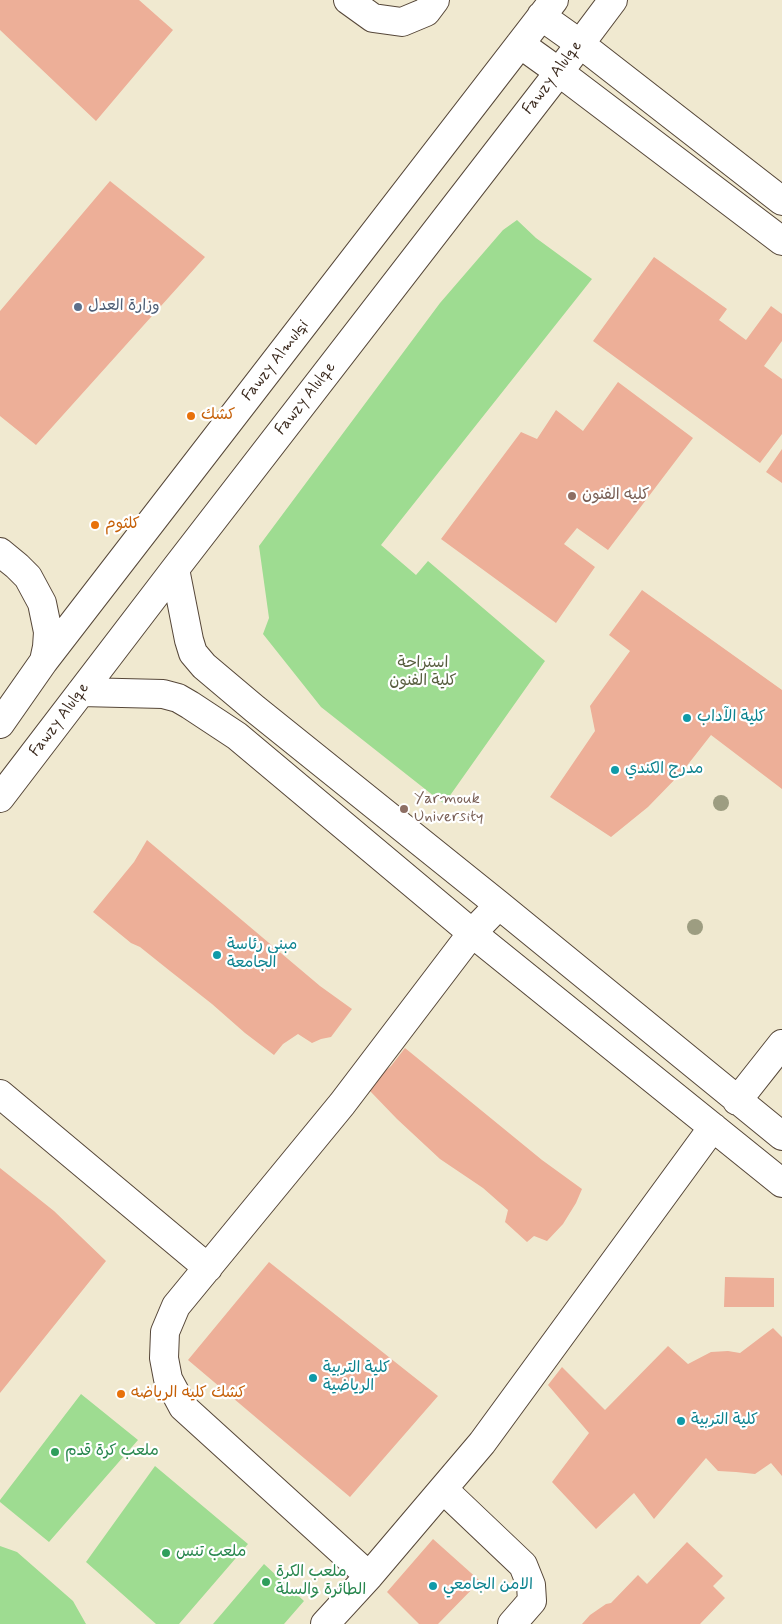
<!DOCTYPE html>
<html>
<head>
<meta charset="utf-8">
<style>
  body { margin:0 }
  canvas { display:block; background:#f0e9d0 }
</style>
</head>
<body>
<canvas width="782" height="1624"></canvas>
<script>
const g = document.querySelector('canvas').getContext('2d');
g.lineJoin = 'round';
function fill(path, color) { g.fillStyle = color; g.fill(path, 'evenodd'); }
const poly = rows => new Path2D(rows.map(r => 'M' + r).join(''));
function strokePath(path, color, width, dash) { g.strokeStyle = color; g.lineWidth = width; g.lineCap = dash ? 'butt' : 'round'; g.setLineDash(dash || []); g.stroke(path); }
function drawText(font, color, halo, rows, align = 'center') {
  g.font = font + ' Mynerve,"Playpen Sans Arabic",sans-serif'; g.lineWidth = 4.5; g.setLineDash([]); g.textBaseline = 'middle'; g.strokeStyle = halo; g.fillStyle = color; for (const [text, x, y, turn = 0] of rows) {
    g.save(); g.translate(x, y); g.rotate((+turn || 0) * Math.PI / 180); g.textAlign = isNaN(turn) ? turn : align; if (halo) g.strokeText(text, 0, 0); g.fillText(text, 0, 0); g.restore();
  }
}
const green = poly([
  [517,220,536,238,592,279,381,545,416,575,428,561,545,661,444,804,321,707,263,634,269,618,259,546,440,303,503,230],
  [81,1394,138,1440,49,1542,0,1502,0,1500],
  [155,1466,248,1544,179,1624,156,1624,86,1562],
  [0,1546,17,1552,73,1601,86,1624,0,1624],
  [264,1564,304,1601,284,1624,213,1624]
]);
const building = poly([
  [0,0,139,0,173,30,96,121,0,30],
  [110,181,205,257,36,445,0,416,0,311],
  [654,257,727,309,719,320,746,340,771,306,782,314,782,341,764,366,782,379,782,434,760,463,593,341],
  [618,382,693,438,608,550,577,528,564,544,595,567,556,623,441,539,521,432,537,439,556,410,583,431],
  [782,449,782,483,766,472],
  [642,590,782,690,782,789,711,735,682,772,648,807,611,837,550,797,595,731,590,706,630,651,609,635],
  [147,840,320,986,352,1009,331,1037,321,1039,312,1043,298,1034,283,1044,274,1055,245,1033,212,1004,170,971,140,947,131,943,93,912,134,862],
  [405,1048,542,1160,582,1189,576,1203,563,1224,547,1241,534,1236,527,1242,505,1222,508,1210,483,1188,440,1159,397,1119,370,1091,378,1077,391,1066],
  [0,1168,54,1211,106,1261,0,1393],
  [269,1262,438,1396,350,1497,188,1360],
  [725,1277,774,1278,774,1307,724,1307],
  [773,1328,782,1337,782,1476,771,1463,755,1474,736,1472,718,1471,706,1458,654,1519,634,1493,596,1529,552,1482,589,1433,548,1385,562,1367,605,1410,668,1346,688,1364,711,1352,728,1351,740,1353],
  [433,1539,480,1581,438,1624,419,1624,387,1592],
  [687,1542,723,1576,713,1586,725,1598,700,1624,582,1624,590,1615,606,1604,611,1603,638,1575,647,1584]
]);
const minor = poly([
  [348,0,373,18,402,22,426,12,435,0],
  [541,16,579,43,782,201],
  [520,44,559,72,782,241],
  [0,552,17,566,28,577,42,603,48,632,47,647,44,661],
  [175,569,189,640,193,653,204,666,255,709,499,905,782,1136],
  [81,692,163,694,178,698,190,705,237,736,472,933,782,1183],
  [0,724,44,661,554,0],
  [0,798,175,569,559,72,613,0],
  [0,1094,208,1268],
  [737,1101,782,1044],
  [443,1489,523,1565,531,1585,532,1601,512,1624],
  [369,1576,183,1407,168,1379,164,1358,165,1332,176,1306,342,1104,472,933,499,905],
  [325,1624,369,1576,482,1443,713,1127]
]);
const trees = [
  [721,803],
  [695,927]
];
const markers = [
  [78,307,5,"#5c6f8a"],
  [191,416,5,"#e8710a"],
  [572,496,5,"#8d6e63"],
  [95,525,5,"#e8710a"],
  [687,718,5,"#0f9aa8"],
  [615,770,5,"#0f9aa8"],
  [404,809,5,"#8d6e63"],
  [217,955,5,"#0f9aa8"],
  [313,1378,5,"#0f9aa8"],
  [121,1394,5,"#e8710a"],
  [681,1421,5,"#0f9aa8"],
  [55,1452,5,"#2e9e5b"],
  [166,1553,5,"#2e9e5b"],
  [266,1582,5,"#2e9e5b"],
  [433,1586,5,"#0f9aa8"]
];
const streetNames = [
  ["Fawzy Alulqe",553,78,-53],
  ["Fawzy Almulqi",276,361,-52],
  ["Fawzy Alulqe",306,399,-52],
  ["Fawzy Alulqe",60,720,-53]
];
const serviceNames = [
  ["وزارة العدل",88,307]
];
const foodNames = [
  ["كشك",201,416],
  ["كلثوم",105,525],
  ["كشك كليه الرياضه",131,1394]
];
const educationNames = [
  ["كليه الفنون",582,496],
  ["Yarmouk",414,800],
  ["University",414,818]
];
const parkNames = [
  ["استراحة",423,664],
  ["كلية الفنون",423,682]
];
const cultureNames = [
  ["كلية الآداب",697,718],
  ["مدرج الكندي",625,770],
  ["مبنى رئاسة",227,946],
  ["الجامعة",227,964],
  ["كلية التربية",323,1369],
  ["الرياضية",323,1387],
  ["كلية التربية",691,1421],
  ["الامن الجامعي",443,1586]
];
const leisureNames = [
  ["ملعب كرة قدم",65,1452],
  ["ملعب تنس",176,1553],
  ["ملعب الكرة",276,1573],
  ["الطائرة والسلة",276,1591]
];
fill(green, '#9edc91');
fill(building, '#edaf98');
strokePath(minor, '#564739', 30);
strokePath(minor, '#fff', 28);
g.fillStyle = '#9d9d81';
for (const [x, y] of trees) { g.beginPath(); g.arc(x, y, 8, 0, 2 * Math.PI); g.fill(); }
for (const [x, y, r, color] of markers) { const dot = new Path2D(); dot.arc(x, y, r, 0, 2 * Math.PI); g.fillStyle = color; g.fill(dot); strokePath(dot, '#fff', 2); }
drawText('16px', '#3b2a1e', '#fff', streetNames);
drawText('16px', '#4e5e75', '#fff', serviceNames, 'left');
drawText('16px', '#c56008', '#fff', foodNames, 'left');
drawText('16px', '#785e54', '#fff', educationNames, 'left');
drawText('16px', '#595f40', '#fff', parkNames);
drawText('16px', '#0d838f', '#fff', cultureNames, 'left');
drawText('16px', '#27864d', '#fff', leisureNames, 'left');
</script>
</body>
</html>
